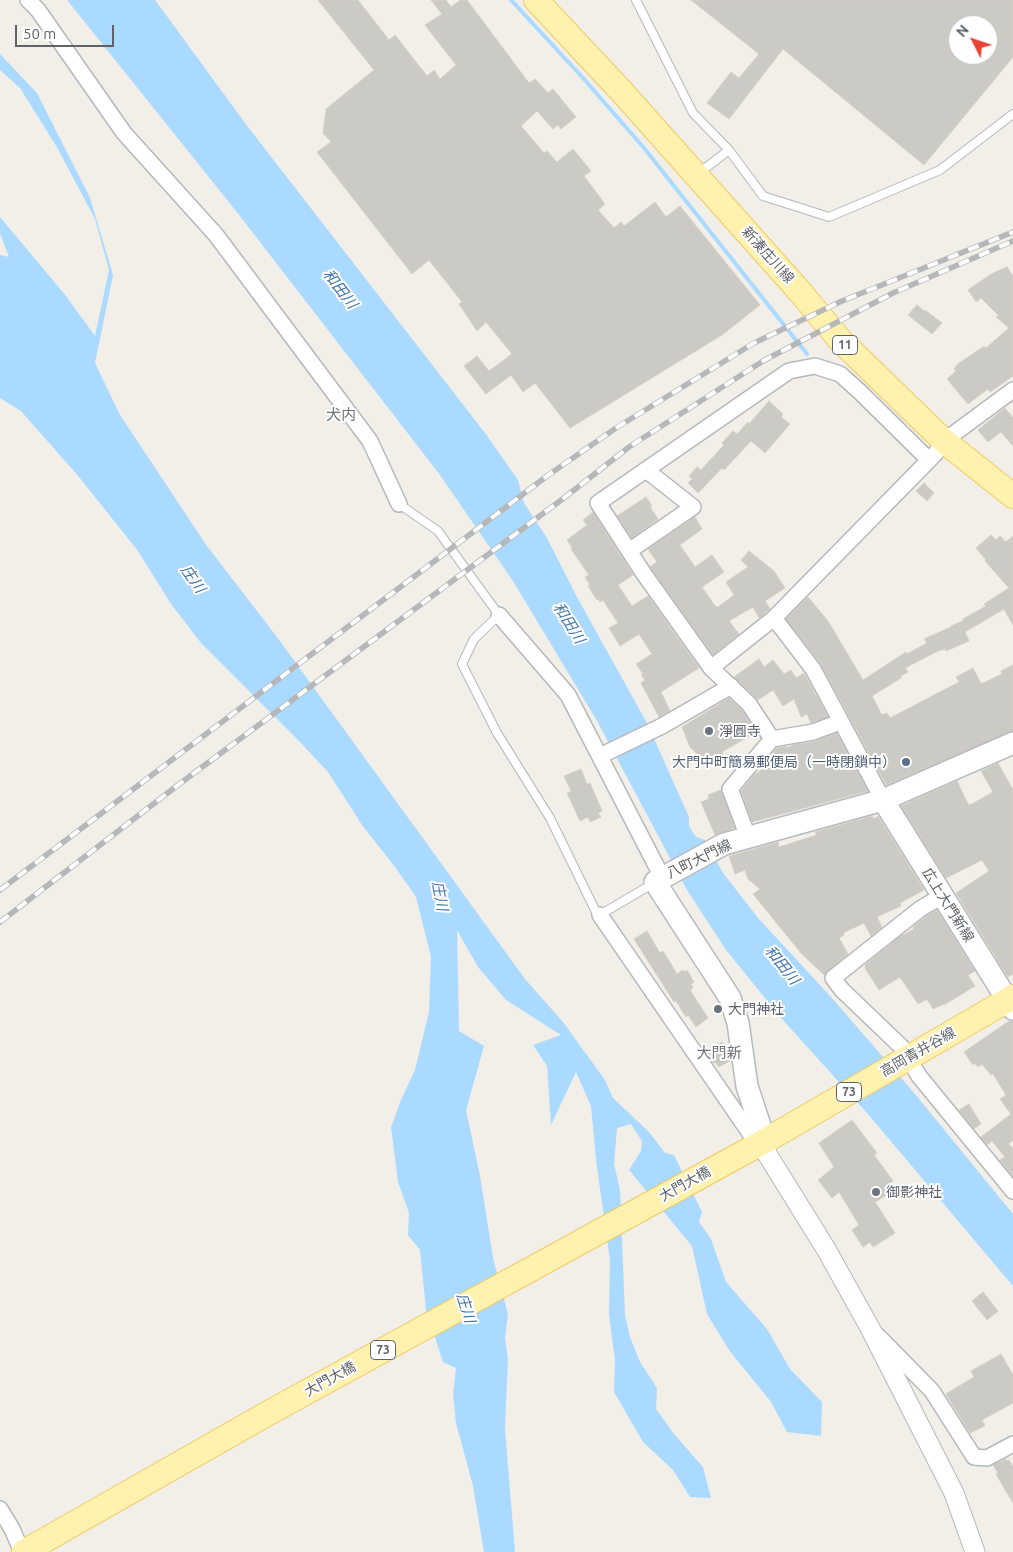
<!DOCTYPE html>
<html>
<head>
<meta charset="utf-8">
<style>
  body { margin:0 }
  #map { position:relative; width:1013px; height:1552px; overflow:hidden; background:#f1efe8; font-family:Ubuntu,sans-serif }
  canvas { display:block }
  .north { position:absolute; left:948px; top:15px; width:50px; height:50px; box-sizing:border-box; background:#fff; border:1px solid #bfc1c3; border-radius:50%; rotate:311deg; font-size:14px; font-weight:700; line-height:20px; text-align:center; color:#5f6368 }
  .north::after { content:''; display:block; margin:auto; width:18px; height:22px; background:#ea4335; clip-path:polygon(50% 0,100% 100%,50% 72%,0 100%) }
  .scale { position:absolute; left:15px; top:25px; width:99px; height:22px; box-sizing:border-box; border:2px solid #5f6368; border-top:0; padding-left:6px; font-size:15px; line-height:18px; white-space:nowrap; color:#5f6368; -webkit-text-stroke:4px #fff; paint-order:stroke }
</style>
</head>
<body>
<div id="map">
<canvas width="1013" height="1552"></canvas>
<div class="north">N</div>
<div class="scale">50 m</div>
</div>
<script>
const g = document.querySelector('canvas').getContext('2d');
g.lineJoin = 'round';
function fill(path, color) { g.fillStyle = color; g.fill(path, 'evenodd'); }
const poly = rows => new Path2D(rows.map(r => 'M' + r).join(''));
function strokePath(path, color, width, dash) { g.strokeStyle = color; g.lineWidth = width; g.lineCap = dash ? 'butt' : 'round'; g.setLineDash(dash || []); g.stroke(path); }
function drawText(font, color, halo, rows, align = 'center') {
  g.font = font + ' Ubuntu,"Noto Sans JP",sans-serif'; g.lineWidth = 4; g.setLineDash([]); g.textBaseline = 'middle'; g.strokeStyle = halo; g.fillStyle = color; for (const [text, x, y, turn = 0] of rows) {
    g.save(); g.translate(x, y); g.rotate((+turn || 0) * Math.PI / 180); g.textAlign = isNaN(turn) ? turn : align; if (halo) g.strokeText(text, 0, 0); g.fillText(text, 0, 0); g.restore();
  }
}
const water = poly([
  [67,0,155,0,248,127,485,433,518,480,524,503,547,538,578,599,647,723,689,817,689,826,696,837,705,840,723,873,759,919,832,998,915,1094,1013,1214,1013,1286,867,1113,782,1019,726,950,687,890,596,719,513,581,440,475,236,211],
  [0,54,37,93,90,198,113,275,95,363,120,415,207,546,277,637,525,979,563,1022,605,1080,613,1098,649,1132,665,1153,674,1155,702,1212,699,1222,711,1239,726,1282,767,1329,790,1369,822,1402,821,1436,787,1432,771,1402,729,1350,707,1314,692,1246,629,1170,641,1151,642,1141,631,1124,617,1128,614,1164,620,1190,625,1315,630,1337,640,1362,657,1388,656,1409,674,1434,703,1467,711,1498,690,1497,673,1470,643,1442,614,1392,615,1360,609,1315,610,1260,596,1160,591,1106,576,1072,551,1125,547,1066,533,1045,561,1035,506,1000,478,967,457,930,459,1031,484,1046,466,1110,480,1176,493,1258,508,1314,505,1338,508,1359,505,1429,515,1552,484,1552,473,1486,456,1423,453,1395,456,1368,443,1362,426,1310,420,1250,408,1235,409,1213,398,1182,391,1127,401,1100,415,1070,429,1012,431,957,416,897,395,867,362,825,328,772,300,742,201,643,171,604,138,551,79,477,21,411,0,398,0,255,9,257,0,233,0,217,66,296,95,336,109,270,95,219,58,149,20,88,0,70]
]);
const stream = poly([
  [511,0,583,78,644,148,807,354]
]);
const building = poly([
  [318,0,358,0,389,40,395,35,427,76,434,70,440,79,456,65,425,25,442,14,431,0,446,0,451,7,460,0,467,0,529,83,535,79,548,93,553,89,576,117,561,129,558,125,553,129,537,111,521,126,544,153,547,151,557,162,573,149,591,171,584,176,605,204,598,210,614,228,621,222,624,226,655,202,666,217,680,206,760,305,722,335,570,428,535,383,523,392,511,375,486,394,464,366,477,356,489,371,512,354,486,322,477,331,459,304,462,302,429,260,412,274,317,152,331,142,323,133,326,109,374,70,318,0],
  [691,0,1013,0,1013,57,924,165,783,49,729,119,707,103,731,72,739,78,759,54,691,0],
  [958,25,988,25,988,55,958,55,958,25],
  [1007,267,1013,276,1013,376,990,392,988,389,968,404,947,379,956,371,954,369,958,364,984,346,986,348,1009,328,996,317,999,316,981,298,976,302,968,290,991,274,1007,267],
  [917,305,924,311,925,310,942,323,932,334,908,315,917,305],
  [769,401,783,414,781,417,790,424,765,453,751,441,724,470,722,468,698,493,688,483,692,479,689,476,697,467,701,470,724,445,722,443,733,431,737,434,748,422,749,424,769,401],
  [1005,408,1013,418,1013,446,1001,432,988,442,978,430,1005,408],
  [924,483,934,493,927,501,916,491,924,483],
  [646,497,652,506,650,507,658,519,632,538,617,516,646,497],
  [593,512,633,575,618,585,632,606,648,596,699,668,661,692,670,711,659,717,641,683,645,680,641,675,643,674,636,664,652,654,639,634,620,646,609,628,618,623,603,600,600,602,598,599,597,600,588,586,590,585,585,577,589,575,571,549,572,548,567,540,587,525,583,520,593,512],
  [695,517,702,529,680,545,695,567,712,555,724,572,702,587,715,606,718,607,734,595,726,582,748,567,741,560,749,551,774,571,785,588,765,601,770,609,759,618,753,607,729,621,739,634,713,655,650,567,657,562,648,549,695,517],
  [991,535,996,540,1000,536,1006,542,1013,536,1013,625,1004,609,965,632,969,641,946,651,945,649,938,651,905,668,908,672,901,676,901,678,872,696,882,715,887,713,890,718,959,682,956,677,973,668,981,684,1002,674,1001,671,1013,665,1013,731,886,785,821,664,786,619,808,597,828,621,863,680,906,652,907,654,927,643,924,639,951,627,951,626,963,621,963,619,986,606,984,604,1009,588,985,561,986,560,976,548,991,535],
  [759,659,764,667,773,660,784,674,791,670,796,678,804,673,828,717,811,723,807,714,801,717,794,699,783,706,773,690,758,700,734,677,759,659],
  [729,698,742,710,756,732,722,752,723,754,711,762,708,755,702,759,690,747,682,727,729,698],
  [837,733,868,791,752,822,741,791,755,774,770,765,766,760,777,748,786,746,787,748,792,745,816,741,837,733],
  [998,763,1013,790,1013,974,1008,977,956,893,989,871,982,860,946,878,901,806,957,781,968,804,970,805,993,792,981,771,998,763],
  [581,769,587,784,590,783,602,811,598,813,601,817,590,822,588,817,580,821,567,793,571,791,564,776,581,769],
  [721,790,735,828,715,835,701,802,709,799,708,795,721,790],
  [872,816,874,819,878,816,924,890,900,903,901,906,877,917,882,927,871,936,864,923,843,933,844,935,839,938,848,954,824,975,801,953,753,894,760,889,748,879,745,870,735,874,729,856,778,842,779,847,817,835,815,832,872,816],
  [937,910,975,971,968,975,975,986,944,1005,944,1004,933,1009,927,999,918,1004,900,977,879,990,865,968,866,967,865,965,899,937,914,929,913,927,925,917,937,910],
  [647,931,660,953,663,951,677,974,683,970,684,972,687,970,694,982,691,984,693,988,690,990,708,1018,696,1027,688,1015,686,1017,676,1001,674,1002,634,939,647,931],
  [1009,1021,1013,1021,1013,1140,1009,1144,1013,1149,1013,1176,1000,1160,1005,1157,992,1141,987,1145,981,1137,1011,1114,1000,1099,1006,1095,993,1074,991,1075,982,1064,978,1067,975,1063,973,1065,964,1052,1009,1021],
  [722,1042,727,1050,729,1049,731,1060,719,1067,715,1062,713,1063,706,1052,722,1042],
  [969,1104,981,1124,974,1129,959,1110,969,1104],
  [852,1120,877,1153,874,1155,893,1181,887,1186,891,1192,875,1202,895,1233,873,1247,870,1242,863,1247,852,1230,859,1225,839,1192,832,1198,818,1180,834,1167,819,1143,852,1120],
  [983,1292,998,1311,987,1320,972,1301,983,1292],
  [1001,1354,1013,1375,1013,1403,982,1420,985,1426,970,1433,946,1394,974,1377,971,1371,1001,1354],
  [1006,1459,1007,1461,1009,1460,1013,1467,1013,1503,996,1474,998,1473,993,1465,1006,1459]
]);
const service = poly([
  [636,0,693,113,729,150,699,173],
  [729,150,763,196,829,217,940,170,1013,114],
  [399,504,438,531,499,615,474,639,462,664,497,733,550,818,598,916,654,883]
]);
const minor = poly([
  [28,0,38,10,124,133,216,235,370,441,399,504],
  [629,551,693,507,646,470],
  [499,615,568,695,662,877],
  [774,618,813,669,883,800],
  [711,668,774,618,935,454,944,441,1013,390],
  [840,722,813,732,772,739,749,704,711,668,644,574,598,503,789,371,815,366,840,374,859,391,929,460],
  [601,759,606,753,662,726,731,686],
  [748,837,730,789,772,739],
  [600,915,758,1145],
  [911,1056,842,990,833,978,920,909,942,896],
  [908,1058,919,1076,1013,1191],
  [878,1336,932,1391,974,1457,987,1458,1013,1444],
  [0,1509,12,1529,22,1552]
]);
const tertiary = poly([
  [765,1141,767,1154,826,1249,870,1328,954,1493,975,1552]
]);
const secondary = poly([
  [883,800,1013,1009],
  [765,1141,747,1086,738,1023,730,998,655,882,724,844,883,800,1013,743]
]);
const primary = poly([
  [536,0,623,93,801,293,840,340,944,441,1013,496],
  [24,1552,272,1411,765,1141,1013,997]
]);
const rail = poly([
  [0,890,547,476,616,428,754,343,842,301,1013,232],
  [0,922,178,785,564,498,629,447,763,361,893,293,1013,241]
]);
const markers = [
  [709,731,5,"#6b7280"],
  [906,762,5,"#5c6f8a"],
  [718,1009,5,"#6b7280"],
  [876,1192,5,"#6b7280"]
];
const shields = [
  [845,345,25],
  [849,1092,25],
  [383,1350,25]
];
const shieldNames = [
  ["11",845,345],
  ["73",849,1092],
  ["73",383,1350]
];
const streetNames = [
  ["新湊庄川線",768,255,48],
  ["八町大門線",699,859,-26],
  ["広上大門新線",948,905,58],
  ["高岡青井谷線",918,1052,-30],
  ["大門大橋",685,1184,-29],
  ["大門大橋",330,1379,-29]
];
const worshipNames = [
  ["淨圓寺",719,731],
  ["大門神社",728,1009],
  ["御影神社",886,1192]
];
const serviceNames = [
  ["大門中町簡易郵便局（一時閉鎖中）",896,762]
];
const waterNames = [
  ["和田川",340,289,52],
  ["庄川",193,579,55],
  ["和田川",569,623,58],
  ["庄川",440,896,79],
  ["和田川",782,965,51],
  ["庄川",466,1308,73]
];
const neighbourhoodNames = [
  ["犬内",341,415],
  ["大門新",719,1053]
];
fill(water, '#aadaff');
strokePath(stream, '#aadaff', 4);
fill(building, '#cccac5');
strokePath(building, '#d6d1c6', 1);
strokePath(service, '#b5b8bc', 10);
strokePath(minor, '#b5b8bc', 18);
strokePath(tertiary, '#b5b8bc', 21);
strokePath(secondary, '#b6babf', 24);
strokePath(primary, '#f2c960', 26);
strokePath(service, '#fff', 8);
strokePath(minor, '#fff', 15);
strokePath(tertiary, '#fff', 19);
strokePath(secondary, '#fff', 21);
strokePath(primary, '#fff2af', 24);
strokePath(rail, '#b6b7b8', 5.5);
strokePath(rail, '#fff', 4, [11]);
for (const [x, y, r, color] of markers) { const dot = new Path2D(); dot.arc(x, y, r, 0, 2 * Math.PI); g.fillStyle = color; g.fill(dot); strokePath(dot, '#fff', 2); }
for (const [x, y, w] of shields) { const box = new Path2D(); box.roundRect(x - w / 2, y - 9.5, w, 19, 4); g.fillStyle = '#fff'; g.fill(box); strokePath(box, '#5f6368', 1); }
drawText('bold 12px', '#5f6368', null, shieldNames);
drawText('14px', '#5f6368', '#fff', streetNames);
drawText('14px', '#5b616d', '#fff', worshipNames, 'left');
drawText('14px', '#4e5e75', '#fff', serviceNames, 'right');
drawText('italic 15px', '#4174aa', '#fff', waterNames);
drawText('15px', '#70757a', '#fff', neighbourhoodNames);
</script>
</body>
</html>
